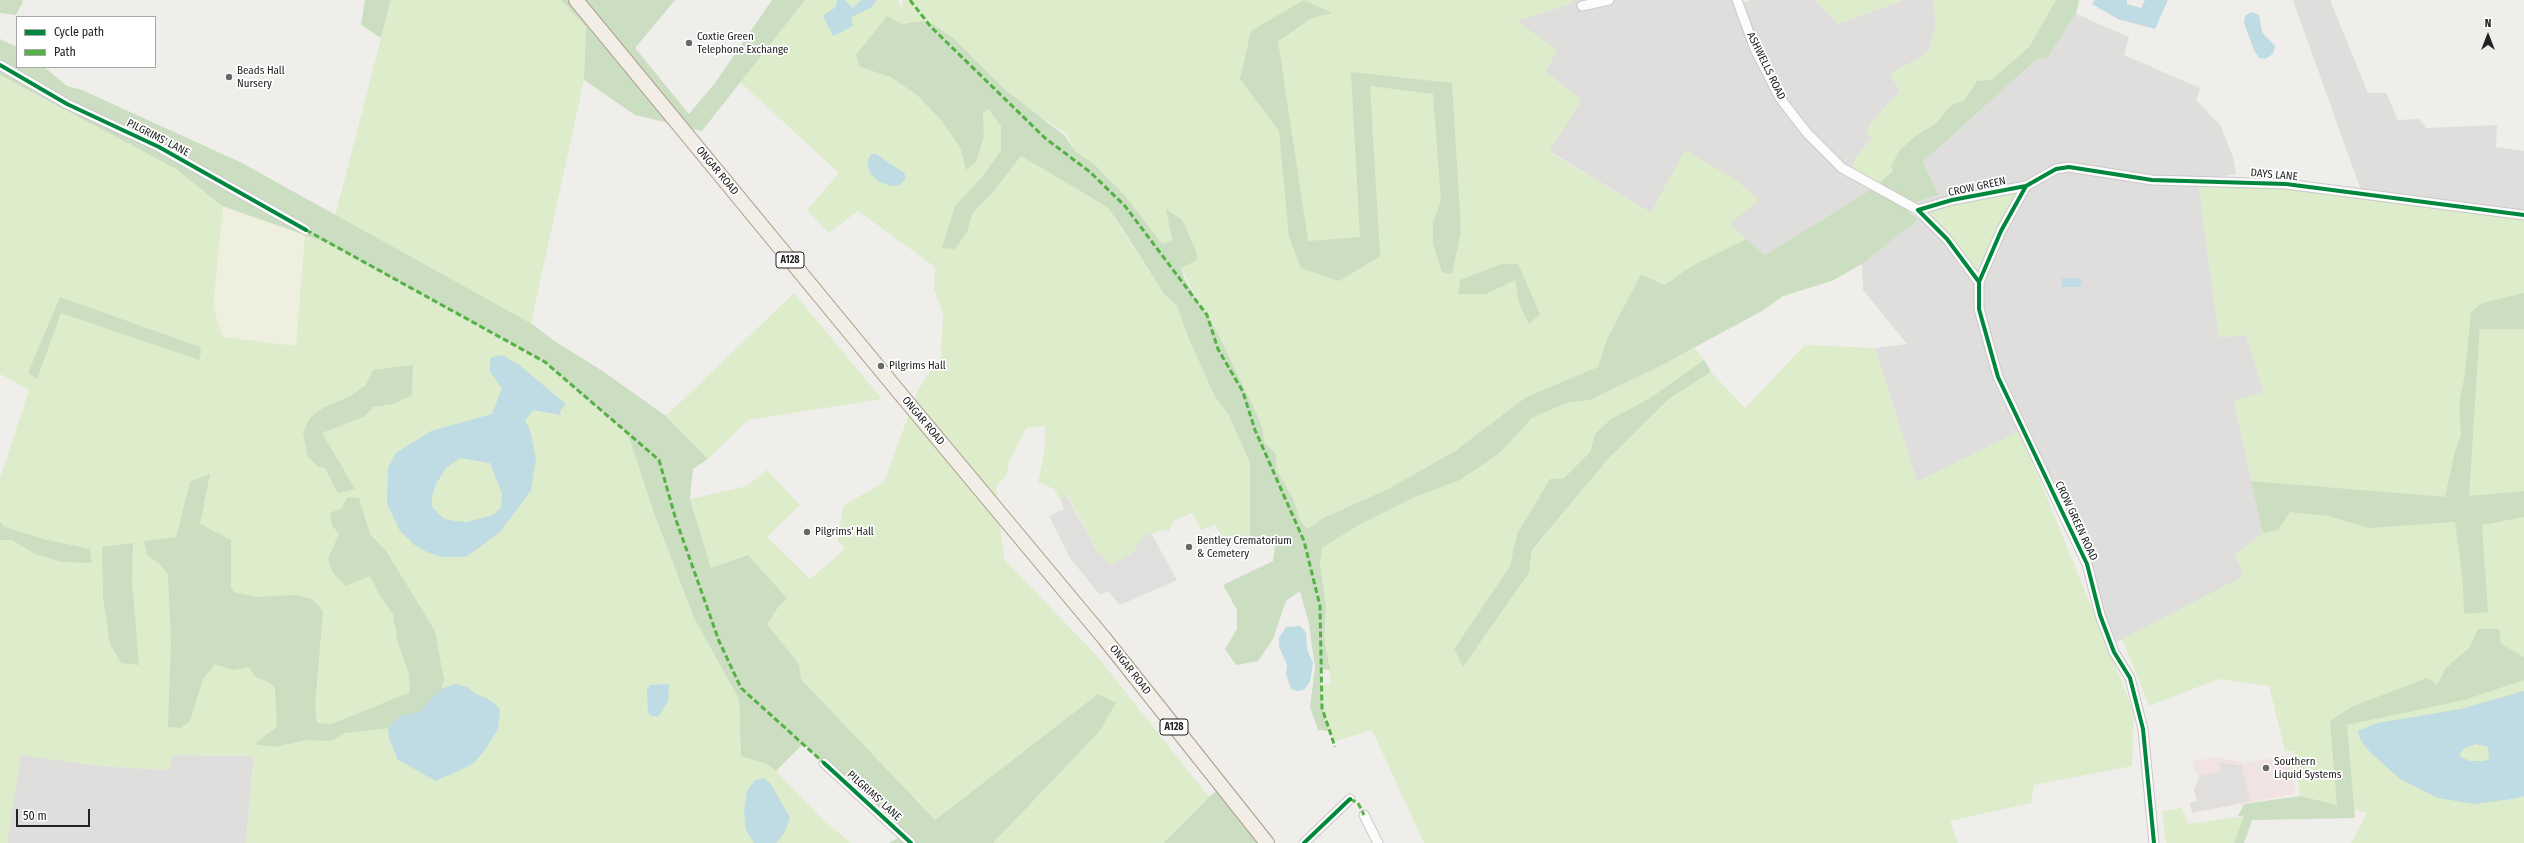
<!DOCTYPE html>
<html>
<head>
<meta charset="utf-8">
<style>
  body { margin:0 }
  #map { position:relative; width:2524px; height:843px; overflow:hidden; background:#f0eeeb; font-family:"Fira Sans Condensed",sans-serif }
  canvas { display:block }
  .legend { position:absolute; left:16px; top:16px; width:140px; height:52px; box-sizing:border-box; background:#fff; border:1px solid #a7a7a7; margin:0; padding:5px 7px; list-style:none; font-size:12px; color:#222 }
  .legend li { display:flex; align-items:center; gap:8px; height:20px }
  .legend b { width:20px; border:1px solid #a7a7a7 }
  .north { position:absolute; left:2468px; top:16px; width:40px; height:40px; -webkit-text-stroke:3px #fff; paint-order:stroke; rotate:0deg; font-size:11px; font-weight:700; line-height:16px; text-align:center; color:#222 }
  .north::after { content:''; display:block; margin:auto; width:14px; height:18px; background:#222; clip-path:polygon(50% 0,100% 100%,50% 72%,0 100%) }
  .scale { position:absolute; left:16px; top:809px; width:74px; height:18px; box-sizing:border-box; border:2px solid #222; border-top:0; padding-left:5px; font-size:12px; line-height:14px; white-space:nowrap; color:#222; -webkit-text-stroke:3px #fff; paint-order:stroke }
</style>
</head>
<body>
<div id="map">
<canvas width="2524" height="843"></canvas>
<ul class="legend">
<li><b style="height:5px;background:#00873e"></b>Cycle path</li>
<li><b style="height:5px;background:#55b145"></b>Path</li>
</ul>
<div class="north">N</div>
<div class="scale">50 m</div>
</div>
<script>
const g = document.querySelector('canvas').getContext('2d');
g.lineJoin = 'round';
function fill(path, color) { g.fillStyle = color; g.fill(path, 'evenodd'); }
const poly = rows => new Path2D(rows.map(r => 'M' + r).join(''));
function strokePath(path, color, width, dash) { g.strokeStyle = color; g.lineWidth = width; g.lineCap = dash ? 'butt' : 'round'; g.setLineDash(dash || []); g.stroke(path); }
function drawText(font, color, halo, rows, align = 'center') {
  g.font = font + ' "Fira Sans Condensed",sans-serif'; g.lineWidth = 3.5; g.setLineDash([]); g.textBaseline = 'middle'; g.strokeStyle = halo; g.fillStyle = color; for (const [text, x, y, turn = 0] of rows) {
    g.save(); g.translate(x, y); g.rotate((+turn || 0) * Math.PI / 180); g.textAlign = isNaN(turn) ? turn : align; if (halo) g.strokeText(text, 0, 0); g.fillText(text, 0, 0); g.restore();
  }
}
const residential = poly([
  [1573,0,1737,0,1739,4,1751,0,1815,0,1838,24,1903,0,1933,0,1936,25,1928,53,1890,74,1900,91,1870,124,1872,138,1855,159,1875,187,1765,255,1729,224,1758,200,1685,151,1651,213,1549,151,1546,72,1516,21,1573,3],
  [2293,0,2330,0,2368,93,2386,93,2398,120,2419,119,2426,128,2497,125,2496,147,2524,151,2524,215,2362,193],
  [2076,14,2129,37,2124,55,2200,88,2196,100,2220,125,2233,157,2236,174,2198,180,2219,337,2246,335,2264,392,2234,401,2263,533,2235,555,2245,576,2111,645,2093,585,2023,430,1917,482,1875,348,1907,344,1863,290,1862,264,1919,219,1913,203,1939,195,1923,162,2036,60,2047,57],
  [20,754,100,766,169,770,173,755,254,756,246,843,7,843]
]);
const commercial = poly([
  [2291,755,2295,794,2192,813,2190,803,2197,801,2194,790,2200,777,2195,772,2193,761,2217,757,2245,763]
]);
const farmland = poly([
  [223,206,305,234,296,346,223,338,213,307]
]);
const grass = poly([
  [391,0,561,0,586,27,584,80,525,351,545,363,628,434,655,516,694,618,739,699,741,756,767,764,776,771,825,822,851,843,246,843,254,756,173,755,169,770,100,766,21,755,7,843,0,843,0,478,29,390,0,374,0,75,176,169,223,206,213,307,223,337,296,346,305,234,328,243],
  [805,0,897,0,903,10,903,0,1573,0,1573,3,1517,21,1557,50,1546,72,1582,100,1549,152,1651,213,1685,150,1736,180,1759,200,1729,224,1746,239,1697,264,1664,285,1641,274,1607,339,1602,366,1526,397,1455,451,1388,489,1323,518,1308,529,1300,521,1294,500,1276,468,1276,454,1264,442,1227,355,1181,268,1168,219,1172,240,1162,244,1127,198,1102,172,1075,151,1067,134,1034,112,1007,91,982,66,922,21,903,24,887,16,860,67,889,77,917,95,940,119,960,147,966,170,976,162,984,137,983,114,988,109,1001,126,1001,150,983,176,967,232,972,214,994,191,1021,156,1107,207,1164,294,1177,306,1188,337,1215,397,1228,414,1250,463,1250,543,1223,541,1216,525,1201,530,1192,513,1174,521,1169,531,1161,530,1145,537,1132,554,1110,565,1096,550,1068,496,1060,499,1054,489,1038,482,1045,448,1045,426,1026,428,1010,460,1006,476,996,486,1004,559,1097,656,1209,797,1163,843,993,843,1099,732,1098,694,935,820,801,679,799,664,767,624,779,606,787,598,748,555,711,568,690,499,747,486,767,470,800,505,767,537,810,579,845,549,838,541,843,506,884,482,918,390,941,356,943,313,934,289,935,267,858,211,829,233,807,210,839,173,740,82],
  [1815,0,1903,0,1838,24],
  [1933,0,2056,0,2029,47,1991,81,1977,81,1964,100,1950,106,1935,124,1914,137,1900,151,1894,171,1875,187,1849,172,1855,159,1872,138,1866,132,1870,124,1900,91,1890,74,1928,53,1936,25],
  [2198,181,2244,182,2524,215,2524,843,2351,843,2367,813,2300,796,2294,751,2285,751,2269,686,2219,679,2149,706,2122,639,2244,576,2235,555,2263,533,2234,401,2264,392,2246,335,2219,337],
  [2026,186,1979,282,1918,210],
  [794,293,882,399,748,420,708,459,666,416],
  [1805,345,1875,348,1917,482,2020,431,2134,712,2132,766,2034,785,2031,803,1950,821,1958,843,1424,843,1372,730,1333,742,1329,731,1322,708,1322,685,1331,682,1324,639,1326,608,1320,563,1322,548,1357,526,1415,497,1460,480,1501,452,1532,418,1566,403,1590,400,1695,348,1704,360,1650,398,1611,419,1595,434,1590,452,1564,478,1550,479,1517,534,1510,566,1454,649,1463,667,1529,573,1532,551,1609,458,1670,398,1711,372,1745,408],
  [2182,808,2188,824,2244,816,2234,843,2166,843,2162,811]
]);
const forest = poly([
  [0,0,22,0,23,2,16,15,0,13],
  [365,0,391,0,381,38,361,25],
  [561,0,675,0,635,48,689,114,715,83,772,0,805,0,702,131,635,115,584,80,586,27],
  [1304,0,1332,13,1312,18,1278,41,1308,241,1360,237,1351,72,1452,83,1461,232,1452,274,1442,272,1433,244,1433,223,1441,200,1433,94,1370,86,1380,256,1339,281,1301,268,1289,237,1279,131,1240,79,1251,31],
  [2056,0,2079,0,2076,14,2047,58,2036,60,1923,162,1939,195,1913,203,1908,211,1919,219,1862,264,1832,281,1783,296,1762,311,1662,365,1590,400,1566,403,1532,418,1501,452,1460,480,1415,497,1357,526,1322,548,1320,563,1326,608,1324,639,1330,670,1320,669,1322,708,1329,731,1318,730,1310,707,1315,668,1309,624,1300,591,1286,601,1273,639,1258,661,1236,665,1225,649,1237,629,1237,610,1223,585,1273,561,1275,546,1250,543,1250,463,1228,414,1215,397,1188,337,1177,306,1164,294,1120,225,1107,207,1021,156,994,191,972,214,967,232,955,249,942,248,955,206,983,176,1001,150,1001,126,988,109,983,114,984,137,976,162,966,170,960,147,940,119,917,95,890,77,860,67,856,55,887,16,903,24,922,21,933,24,953,38,1007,91,1065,136,1075,151,1096,166,1127,198,1162,244,1172,240,1166,209,1182,220,1196,251,1197,260,1181,268,1184,278,1218,334,1258,417,1263,431,1264,442,1276,454,1276,468,1294,500,1300,521,1308,529,1323,518,1388,489,1455,451,1526,397,1598,367,1607,339,1641,274,1664,285,1692,266,1746,239,1765,255,1875,187,1893,171,1891,166,1900,150,1914,137,1935,124,1950,106,1964,100,1977,81,1991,80,2029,47],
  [0,39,17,47,17,67,44,67,67,86,82,90,240,162,532,324,556,342,601,370,666,416,708,459,693,469,690,499,711,568,748,555,787,598,779,606,767,624,799,664,801,679,935,820,1098,694,1116,703,1099,732,993,843,889,843,903,835,803,744,776,771,767,764,741,756,739,699,694,618,655,516,628,434,545,363,525,351,328,243,222,206,176,169,0,75],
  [1501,264,1518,264,1540,314,1529,324,1519,303,1515,280,1486,294,1458,294,1460,280],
  [2524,293,2524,329,2481,329,2480,324,2469,496,2524,491,2524,517,2482,525,2488,612,2464,614,2463,583,2455,522,2369,528,2329,516,2290,512,2278,530,2263,533,2251,481,2445,497,2454,455,2461,435,2459,406,2465,373,2471,312,2482,303],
  [60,297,200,347,201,352,199,360,61,313,37,379,28,373],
  [1704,360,1711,372,1670,398,1609,458,1532,550,1529,573,1463,667,1454,649,1510,566,1517,534,1550,479,1564,478,1590,452,1595,434,1611,419,1650,398],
  [413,365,412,395,393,404,373,407,365,416,322,433,355,489,338,493,325,468,319,467,308,457,303,433,310,418,323,408,351,396,366,385,373,370],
  [210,474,200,524,231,540,231,587,234,592,256,597,295,595,312,599,323,611,315,706,317,723,332,724,410,692,409,674,398,643,393,614,379,594,370,576,346,586,333,573,328,559,339,534,332,525,330,513,342,508,347,497,359,498,370,534,386,551,435,631,444,680,441,689,419,712,400,716,388,728,345,733,331,741,307,740,274,747,254,744,277,727,275,688,270,683,256,677,248,667,232,670,215,664,203,679,190,721,181,728,168,727,171,641,168,575,160,564,147,555,144,541,176,537,190,482],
  [0,522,5,527,43,539,90,549,92,563,62,562,35,554,12,540,0,540],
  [133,543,132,582,139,665,121,663,110,644,103,596,102,547],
  [2478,629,2499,629,2501,644,2524,657,2524,680,2464,700,2347,725,2355,818,2252,820,2244,843,2234,843,2244,816,2238,816,2244,804,2300,796,2337,805,2330,721,2351,707,2427,678,2437,685,2446,668,2469,648],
  [1222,786,1267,843,1163,843,1209,797]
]);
const parking = poly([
  [1067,496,1096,550,1110,565,1132,554,1141,539,1151,533,1177,580,1120,605,1108,591,1100,595,1070,558,1049,516,1064,509,1060,499],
  [2219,762,2242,766,2250,801,2192,813,2190,803,2197,801,2194,790,2200,776,2221,772]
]);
const water = poly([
  [837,0,845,0,853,8,861,0,877,0,871,8,851,17,853,26,833,36,823,16,836,7],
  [2094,0,2127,0,2127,4,2141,8,2145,0,2168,0,2155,29,2118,19,2092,4],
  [2251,12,2259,15,2262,32,2275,46,2273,54,2265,59,2259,58,2254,50,2244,23,2245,16],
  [871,154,876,154,904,173,906,178,900,185,892,186,879,182,871,174,867,163],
  [2062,278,2080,278,2082,284,2079,287,2062,287],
  [502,355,519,365,566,404,560,411,561,415,533,410,525,421,530,430,536,459,531,490,500,532,466,557,441,557,427,552,416,546,400,531,387,504,388,468,396,453,431,431,492,414,502,388,490,372,490,358],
  [460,458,490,463,502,493,501,508,493,515,467,522,455,521,444,519,432,507,432,496,436,484,446,468],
  [1300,626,1306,632,1307,649,1313,663,1310,682,1304,690,1297,691,1291,689,1286,674,1287,665,1279,646,1279,638,1286,627],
  [455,684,467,687,476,694,490,700,500,709,498,729,485,750,473,764,436,781,398,760,389,738,388,728,400,716,419,712,441,689],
  [669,684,668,701,658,717,652,716,648,713,647,690,650,685],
  [2524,691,2524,796,2518,798,2475,804,2438,798,2400,779,2370,752,2361,741,2358,731,2378,723,2461,709],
  [2476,744,2488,747,2489,758,2485,761,2470,761,2459,756,2463,749],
  [763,778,771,784,790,818,784,833,776,843,754,843,746,830,744,813,747,792,754,781]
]);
const street = poly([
  [1737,0,1755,49,1780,98,1807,133,1842,168,1918,210],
  [1582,6,1609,0],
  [0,65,67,104,159,147,306,230],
  [2026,186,2056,169,2069,167,2152,180,2286,184,2524,215],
  [1979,282,1947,239,1918,210,1952,200,2026,186,2001,231,1979,282,1979,309,1998,377,2087,564,2100,615,2114,652,2130,678,2143,729,2154,843],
  [824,763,911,843],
  [1364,815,1378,843],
  [1304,843,1350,799]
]);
const primary = poly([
  [576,0,898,391,1104,638,1267,843]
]);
const quiet = poly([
  [910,0,931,27,1045,138,1090,172,1125,206,1207,315,1218,349,1243,392,1255,430,1304,541,1320,606,1322,708,1335,747],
  [306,230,545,362,659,460,676,520,719,641,741,688,824,763],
  [1350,799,1358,803,1364,815]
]);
const cycleway = poly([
  [0,65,67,104,159,147,306,230],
  [2026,186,2056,169,2069,167,2152,180,2286,184,2524,215],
  [1979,282,1947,239,1918,210,1952,200,2026,186,2001,231,1979,282,1979,309,1998,377,2087,564,2100,615,2114,652,2130,678,2143,729,2154,843],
  [824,763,911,843],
  [1304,843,1350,799]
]);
const markers = [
  [689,43,4,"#6a6968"],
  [229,77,4,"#6a6968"],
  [881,366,4,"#6a6968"],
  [807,532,4,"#6a6968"],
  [1189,547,4,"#6a6968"],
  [2266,768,4,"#6a6968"]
];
const shields = [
  [790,260,28],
  [1174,727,28]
];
const shieldNames = [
  ["A128",790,260],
  ["A128",1174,727]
];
const poiNames = [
  ["Coxtie Green",697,37],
  ["Telephone Exchange",697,50],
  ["Beads Hall",237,71],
  ["Nursery",237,84],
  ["Pilgrims Hall",889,366],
  ["Pilgrims' Hall",815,532],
  ["Bentley Crematorium",1197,541],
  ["& Cemetery",1197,554],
  ["Southern",2274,762],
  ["Liquid Systems",2274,775]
];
const streetNames = [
  ["ASHWELLS ROAD",1766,66,64],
  ["PILGRIMS' LANE",158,138,27],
  ["ONGAR ROAD",717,171,50],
  ["DAYS LANE",2274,175,5],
  ["CROW GREEN",1977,187,-12],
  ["ONGAR ROAD",923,421,50],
  ["CROW GREEN ROAD",2076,521,65],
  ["ONGAR ROAD",1130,670,52],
  ["PILGRIMS' LANE",874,796,42]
];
fill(residential, '#dfdedc');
fill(commercial, '#f1e3e1');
fill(farmland, '#efefdf');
fill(grass, '#ddeccb');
fill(forest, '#cbdec1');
fill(parking, '#e0dfde');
fill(water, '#bfdbe3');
strokePath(street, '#c9c8c7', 11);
strokePath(primary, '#a79c86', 16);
strokePath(street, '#fdfcfc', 9);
strokePath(primary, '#f3ede7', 14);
strokePath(quiet, '#55b145', 3, [6, 3]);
strokePath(cycleway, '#00873e', 4);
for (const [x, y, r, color] of markers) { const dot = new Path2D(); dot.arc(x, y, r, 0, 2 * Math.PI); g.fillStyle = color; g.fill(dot); strokePath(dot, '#fff', 1.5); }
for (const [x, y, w] of shields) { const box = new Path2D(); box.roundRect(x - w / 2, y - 8, w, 16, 3); g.fillStyle = '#fff'; g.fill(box); strokePath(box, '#222', 1); }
drawText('bold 10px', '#222', null, shieldNames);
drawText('11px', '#222', '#fff', poiNames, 'left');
drawText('11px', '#222', '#fff', streetNames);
</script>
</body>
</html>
